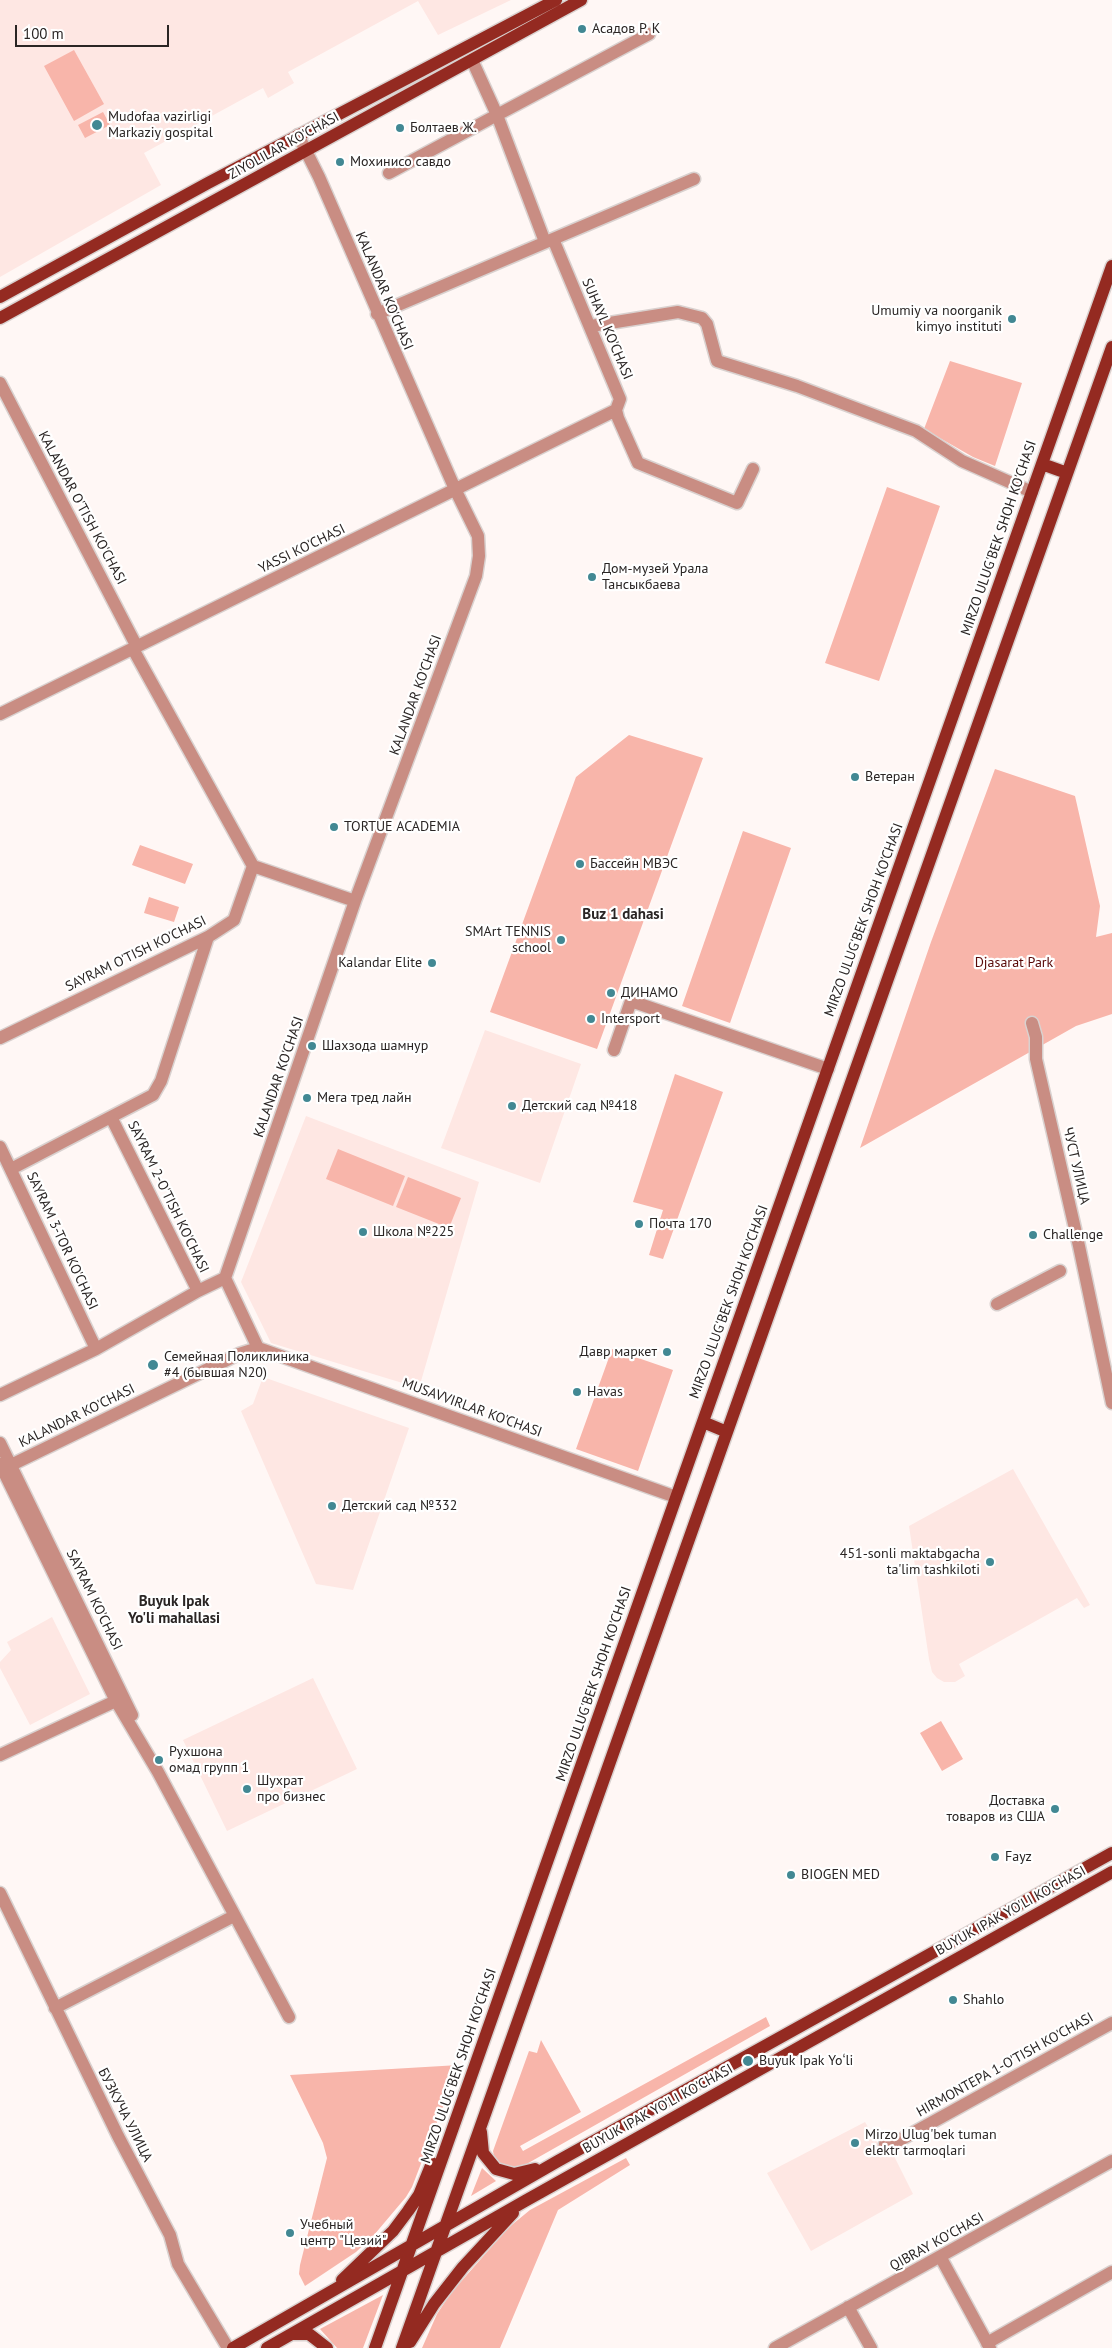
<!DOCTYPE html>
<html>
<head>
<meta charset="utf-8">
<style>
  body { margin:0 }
  #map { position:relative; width:1112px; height:2348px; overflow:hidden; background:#fff7f5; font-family:"PT Sans",sans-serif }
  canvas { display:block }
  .scale { position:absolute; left:15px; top:25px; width:154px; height:22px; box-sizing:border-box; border:2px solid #2a2524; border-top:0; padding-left:6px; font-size:15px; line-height:18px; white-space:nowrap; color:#2a2524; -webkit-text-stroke:4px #fff; paint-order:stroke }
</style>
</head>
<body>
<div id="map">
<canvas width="1112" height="2348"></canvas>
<div class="scale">100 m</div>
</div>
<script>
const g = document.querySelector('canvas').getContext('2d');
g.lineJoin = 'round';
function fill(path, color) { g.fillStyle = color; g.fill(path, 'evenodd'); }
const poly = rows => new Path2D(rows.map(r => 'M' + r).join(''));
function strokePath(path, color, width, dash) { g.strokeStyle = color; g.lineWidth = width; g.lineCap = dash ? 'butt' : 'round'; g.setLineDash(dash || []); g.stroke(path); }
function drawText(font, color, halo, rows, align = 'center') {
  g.font = font + ' "PT Sans",sans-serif'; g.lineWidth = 4.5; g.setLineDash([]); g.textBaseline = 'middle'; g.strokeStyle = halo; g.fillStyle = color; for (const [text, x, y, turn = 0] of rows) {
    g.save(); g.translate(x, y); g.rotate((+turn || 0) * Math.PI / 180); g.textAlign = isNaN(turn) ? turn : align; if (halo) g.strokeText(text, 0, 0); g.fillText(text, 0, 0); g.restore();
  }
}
const built = poly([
  [0,0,511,0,438,35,418,1,288,72,294,83,268,98,263,88,144,153,161,185,0,277],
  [485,1030,581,1064,540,1183,441,1148],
  [306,1116,479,1182,419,1388,271,1343,241,1282],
  [263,1377,409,1428,353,1590,316,1584,241,1411,253,1404],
  [1013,1469,1090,1605,1084,1608,1077,1598,959,1664,965,1676,955,1682,944,1682,937,1678,932,1672,929,1659,909,1526],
  [52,1617,90,1694,30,1725,0,1668,0,1662,11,1650,7,1642],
  [313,1678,357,1769,227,1831,183,1740],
  [865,2122,881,2149,891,2150,913,2194,811,2251,767,2173]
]);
const green = poly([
  [74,50,104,104,74,121,44,66],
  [103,112,110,125,85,138,78,125],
  [950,361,1022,383,995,466,973,457,924,429],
  [887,487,940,506,879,681,825,663],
  [629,735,703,758,597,1049,490,1012,576,777],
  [995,769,1075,796,1100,906,1096,937,1112,933,1112,1014,1076,1026,860,1148,931,942],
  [743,831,791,848,730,1023,682,1006],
  [140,845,193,864,185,884,132,865],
  [149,897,179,907,174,922,144,913],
  [675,1074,723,1092,663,1259,649,1255,663,1210,633,1202],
  [338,1149,405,1176,393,1206,326,1179],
  [408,1177,461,1198,449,1228,396,1207],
  [612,1349,673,1370,638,1471,576,1449],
  [941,1721,963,1759,942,1771,920,1733],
  [766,2017,770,2026,523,2166,514,2168,507,2167,500,2163,494,2156,493,2151,529,2051,537,2053,541,2040,581,2112,520,2146,523,2151],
  [459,2065,412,2187,406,2197,374,2235,356,2252,305,2286,299,2274,300,2265,327,2158,323,2143,290,2075],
  [626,2158,630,2165,558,2210,500,2348,422,2348,437,2314,451,2293,508,2228,530,2210],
  [482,2168,496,2181,471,2196],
  [383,2295,363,2348,337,2348,320,2329]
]);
const minor = poly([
  [389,173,497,115,472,60],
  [553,239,620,399,616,410,618,418,638,463,737,503,753,469],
  [545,242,497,115,649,34],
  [377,314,694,179],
  [591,326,678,312,702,318,707,324,717,361,797,386,916,431,962,461,1032,492],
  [0,383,137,647],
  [133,649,253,866],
  [0,714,616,410],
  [253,866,355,901],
  [1032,1023,1036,1037,1036,1059,1079,1246,1112,1403],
  [0,1038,208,937,234,920,253,866],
  [614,1050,631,1001,828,1069],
  [111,1117,198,1291],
  [0,1147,96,1349],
  [11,1169,153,1095,161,1081,208,937],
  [997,1304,1060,1271],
  [258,1348,225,1278,355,901,476,576,479,556,478,536,455,489,319,177,298,135],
  [258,1348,676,1497],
  [0,1395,96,1349,198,1291,225,1278],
  [0,1443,132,1715],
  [0,1464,116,1701,158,1772,289,2017],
  [3,1469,239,1354,258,1348],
  [0,1755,122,1698],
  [0,1893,118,2136,170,2235,178,2264,228,2348],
  [55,2008,234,1916],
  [885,2144,891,2145,1112,2023],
  [941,2258,990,2348],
  [848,2307,871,2348],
  [987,2343,1112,2272],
  [775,2348,1112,2161]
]);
const major = poly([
  [0,297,208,183,556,0],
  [0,318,581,0],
  [1042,464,1067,473],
  [703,1422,727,1432],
  [481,2132,483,2153,496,2169,514,2174,535,2169],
  [342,2280,393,2231,408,2211,419,2195,432,2163],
  [294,2334,309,2334,327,2348],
  [410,2342,434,2304,463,2267,513,2213],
  [233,2348,558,2161,1112,1853],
  [267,2348,525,2201,1112,1872],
  [375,2348,1112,266],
  [402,2348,1112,347]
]);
const markers = [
  [582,29,5,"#428893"],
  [97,125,6,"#428893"],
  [400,128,5,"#428893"],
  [340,162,5,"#428893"],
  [1012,319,5,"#428893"],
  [592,577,5,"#428893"],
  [855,777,5,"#428893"],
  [334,827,5,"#428893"],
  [580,864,5,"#428893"],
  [561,940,5,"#428893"],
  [432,963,5,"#428893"],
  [611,993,5,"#428893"],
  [591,1019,5,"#428893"],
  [312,1046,5,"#428893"],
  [307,1098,5,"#428893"],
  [512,1106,5,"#428893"],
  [639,1224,5,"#428893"],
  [363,1232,5,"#428893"],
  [1033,1235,5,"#428893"],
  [667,1352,5,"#428893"],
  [153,1365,6,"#428893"],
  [577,1392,5,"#428893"],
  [332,1506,5,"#428893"],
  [990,1562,5,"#428893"],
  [159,1760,5,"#428893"],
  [247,1789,5,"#428893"],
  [1055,1809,5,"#428893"],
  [995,1857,5,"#428893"],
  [791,1875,5,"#428893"],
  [953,2000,5,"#428893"],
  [748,2061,6,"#428893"],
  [855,2143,5,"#428893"],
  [290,2233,5,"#428893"]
];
const poiNames = [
  ["Асадов Р. К",592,29],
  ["Mudofaa vazirligi",108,117],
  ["Markaziy gospital",108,133],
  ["Болтаев Ж.",410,128],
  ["Мохинисо савдо",350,162],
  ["Umumiy va noorganik",1002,311,"right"],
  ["kimyo instituti",1002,327,"right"],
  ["Дом-музей Урала",602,569],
  ["Тансыкбаева",602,585],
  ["Ветеран",865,777],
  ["TORTUE ACADEMIA",344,827],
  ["Бассейн МВЭС",590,864],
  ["SMArt TENNIS",551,932,"right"],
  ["school",551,948,"right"],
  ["Kalandar Elite",422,963,"right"],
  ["ДИНАМО",621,993],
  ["Intersport",601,1019],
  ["Шахзода шамнур",322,1046],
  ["Мега тред лайн",317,1098],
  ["Детский сад №418",522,1106],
  ["Почта 170",649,1224],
  ["Школа №225",373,1232],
  ["Challenge",1043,1235],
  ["Давр маркет",657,1352,"right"],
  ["Семейная Поликлиника",164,1357],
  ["#4 (бывшая N20)",164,1373],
  ["Havas",587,1392],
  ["Детский сад №332",342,1506],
  ["451-sonli maktabgacha",980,1554,"right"],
  ["ta'lim tashkiloti",980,1570,"right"],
  ["Рухшона",169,1752],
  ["омад групп 1",169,1768],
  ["Шухрат",257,1781],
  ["про бизнес",257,1797],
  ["Доставка",1045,1801,"right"],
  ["товаров из США",1045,1817,"right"],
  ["Fayz",1005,1857],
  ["BIOGEN MED",801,1875],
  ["Shahlo",963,2000],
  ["Buyuk Ipak Yoʻli",759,2061],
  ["Mirzo Ulug'bek tuman",865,2135],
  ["elektr tarmoqlari",865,2151],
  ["Учебный",300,2225],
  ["центр \"Цезий\"",300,2241]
];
const streetNames = [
  ["ZIYOLILAR KO'CHASI",284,146,-29],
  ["KALANDAR KO'CHASI",384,291,67],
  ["SUHAYL KO'CHASI",607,329,67],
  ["KALANDAR O'TISH KO'CHASI",82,508,62],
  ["MIRZO ULUG'BEK SHOH KO'CHASI",999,538,-71],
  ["YASSI KO'CHASI",302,549,-26],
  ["KALANDAR KO'CHASI",416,695,-70],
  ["MIRZO ULUG'BEK SHOH KO'CHASI",864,920,-70],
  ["SAYRAM O'TISH KO'CHASI",136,954,-26],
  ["KALANDAR KO'CHASI",279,1077,-71],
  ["ЧУСТ УЛИЦА",1076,1166,77],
  ["SAYRAM 2-O'TISH KO'CHASI",168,1197,64],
  ["SAYRAM 3-TOR KO'CHASI",62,1241,65],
  ["MIRZO ULUG'BEK SHOH KO'CHASI",729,1302,-70],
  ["MUSAVVIRLAR KO'CHASI",472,1408,20],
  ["KALANDAR KO'CHASI",77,1416,-26],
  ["SAYRAM KO'CHASI",94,1600,64],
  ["MIRZO ULUG'BEK SHOH KO'CHASI",594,1684,-71],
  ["BUYUK IPAK YO'LI KO'CHASI",1011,1911,-29],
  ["HIRMONTEPA 1-O'TISH KO'CHASI",1005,2065,-29],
  ["MIRZO ULUG'BEK SHOH KO'CHASI",459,2066,-71],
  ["BUYUK IPAK YO'LI KO'CHASI",658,2109,-29],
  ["БУЗКУЧА УЛИЦА",125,2115,63],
  ["QIBRAY KO'CHASI",937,2242,-29]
];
const parkNames = [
  ["Djasarat Park",1014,963]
];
const neighbourhoodNames = [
  ["Buz 1 dahasi",623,915],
  ["Buyuk Ipak",174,1602],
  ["Yo'li mahallasi",174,1619]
];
fill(built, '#fee7e3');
fill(green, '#f8b5aa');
strokePath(minor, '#d9d1cf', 15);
strokePath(major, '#d9d1cf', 15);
strokePath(minor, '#c98d83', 12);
strokePath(major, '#942a21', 12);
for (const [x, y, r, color] of markers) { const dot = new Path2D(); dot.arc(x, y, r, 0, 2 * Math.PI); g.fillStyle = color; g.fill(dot); strokePath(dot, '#fff', 2); }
drawText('14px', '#2a2524', '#fff', poiNames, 'left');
drawText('14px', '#2a2524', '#fff', streetNames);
drawText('14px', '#580806', '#fff', parkNames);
drawText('bold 15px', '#2a2524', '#fff', neighbourhoodNames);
</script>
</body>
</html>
